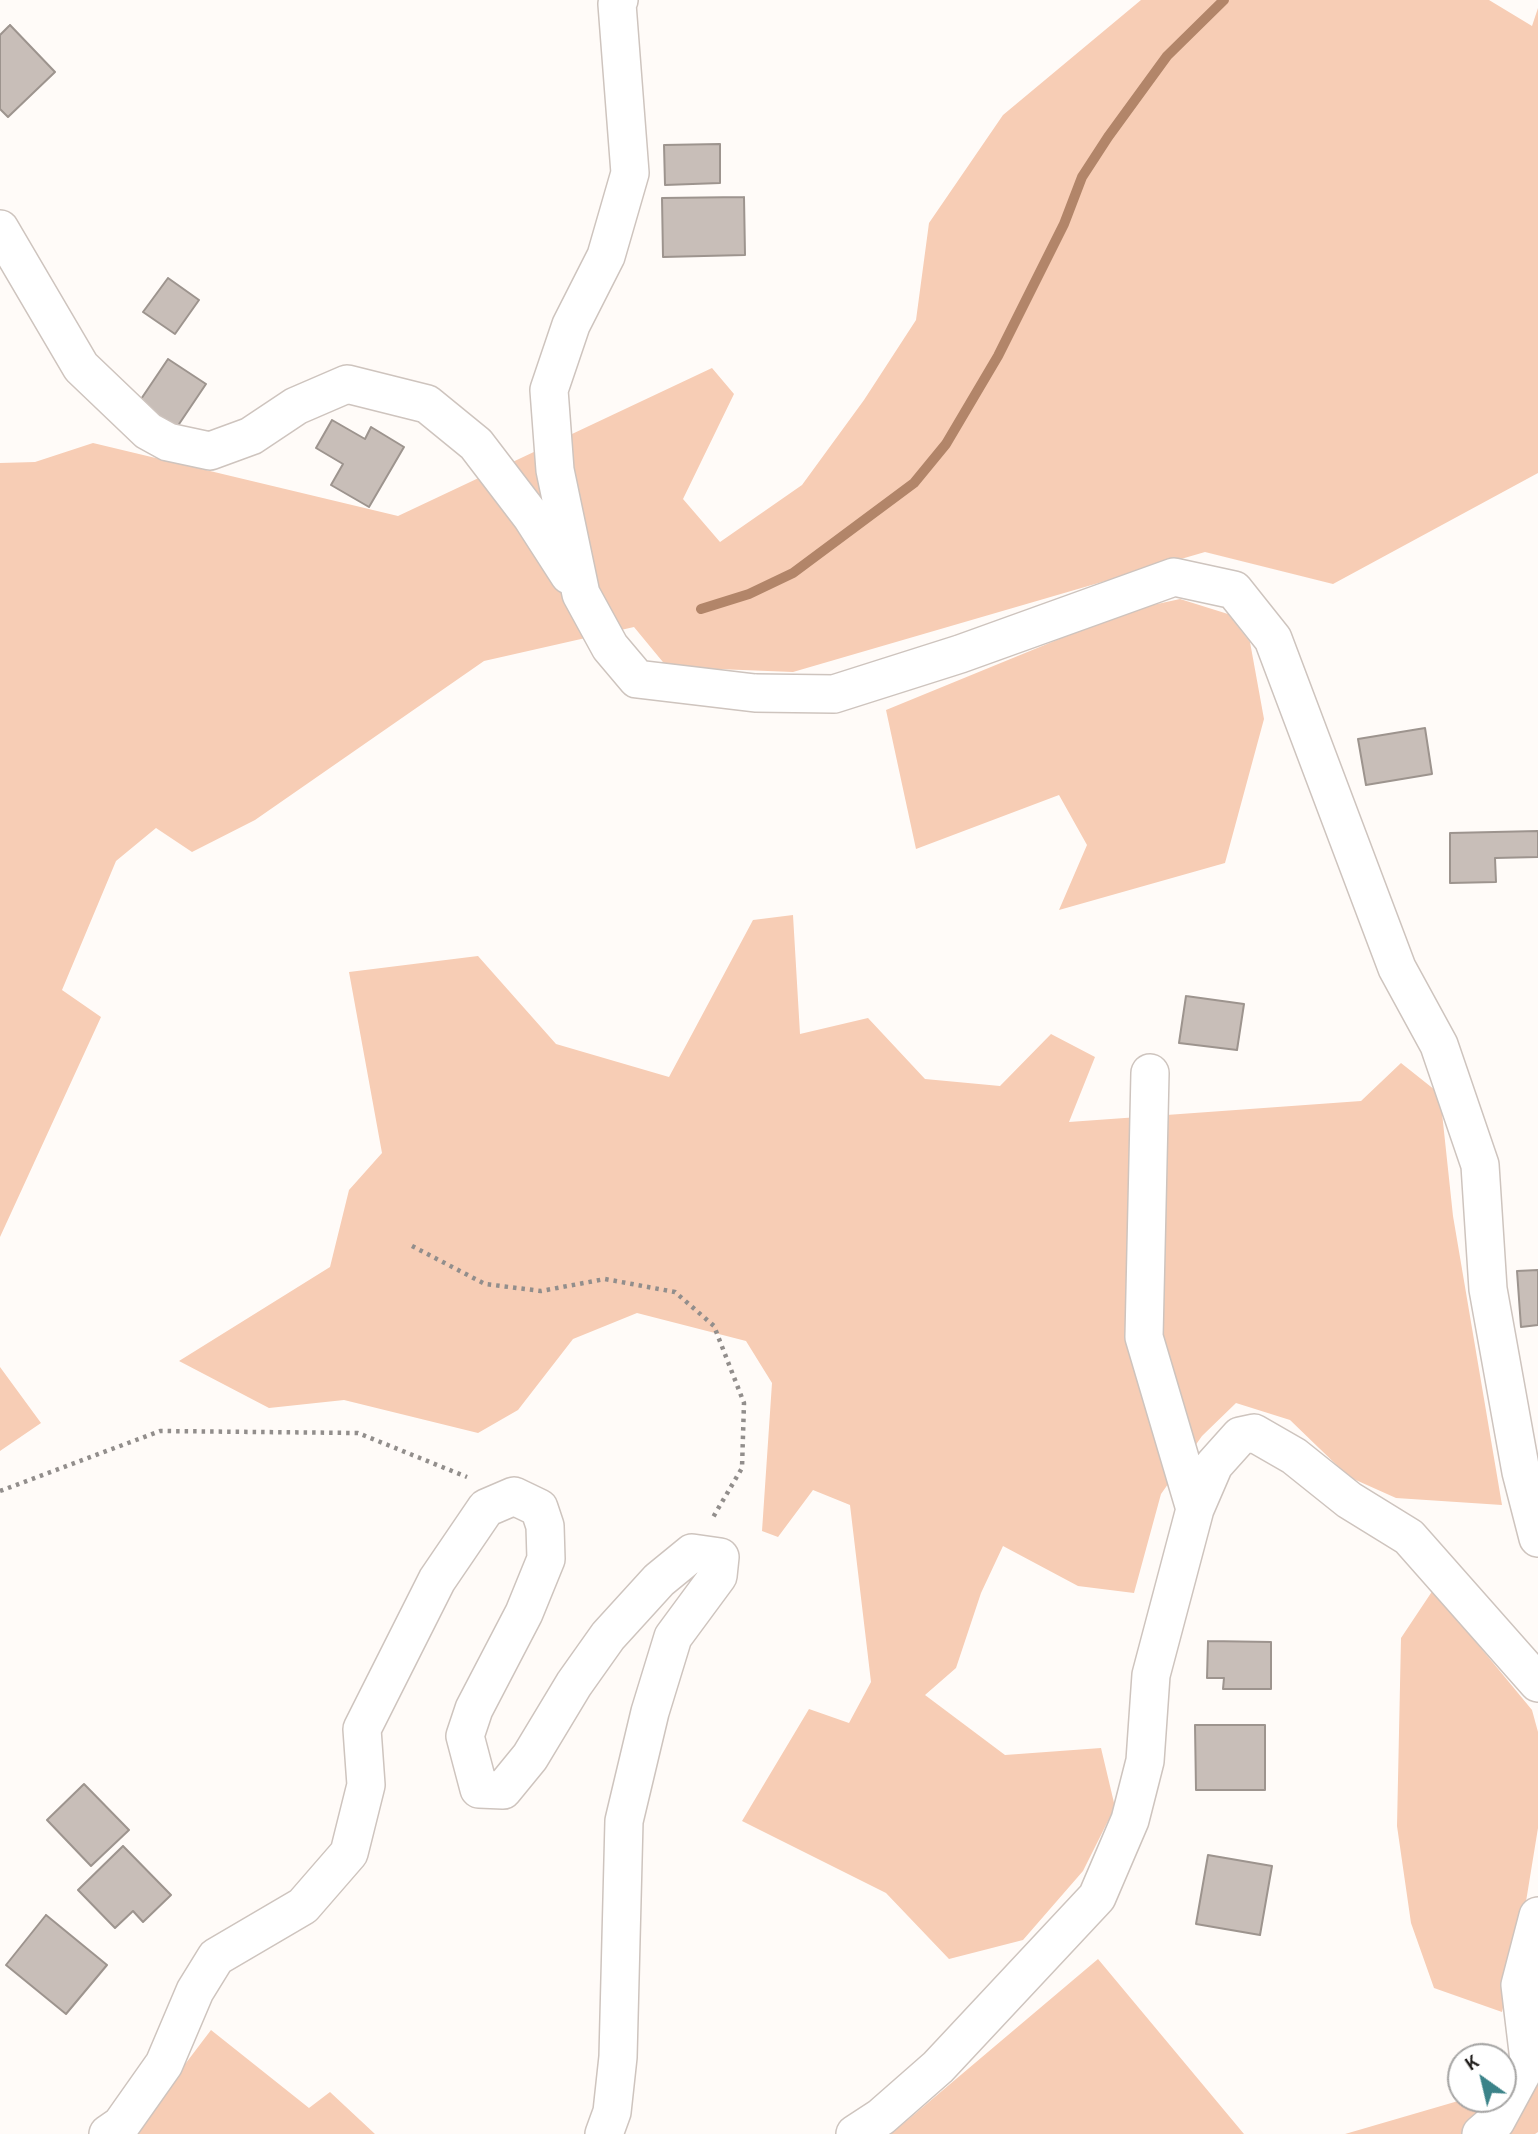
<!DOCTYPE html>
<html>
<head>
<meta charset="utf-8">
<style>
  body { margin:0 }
  #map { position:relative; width:1538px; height:2134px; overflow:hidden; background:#fffbf8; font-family:"Archivo Narrow",sans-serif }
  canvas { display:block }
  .north { position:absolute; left:1447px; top:2043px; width:70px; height:70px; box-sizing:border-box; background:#fff; border:2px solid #a6a5a4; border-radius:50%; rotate:326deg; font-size:19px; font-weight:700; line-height:28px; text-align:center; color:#201d1b }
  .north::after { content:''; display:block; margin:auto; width:24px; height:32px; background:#3b8389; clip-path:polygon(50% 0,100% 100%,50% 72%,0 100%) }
</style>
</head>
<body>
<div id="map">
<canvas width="1538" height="2134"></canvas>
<div class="north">K</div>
</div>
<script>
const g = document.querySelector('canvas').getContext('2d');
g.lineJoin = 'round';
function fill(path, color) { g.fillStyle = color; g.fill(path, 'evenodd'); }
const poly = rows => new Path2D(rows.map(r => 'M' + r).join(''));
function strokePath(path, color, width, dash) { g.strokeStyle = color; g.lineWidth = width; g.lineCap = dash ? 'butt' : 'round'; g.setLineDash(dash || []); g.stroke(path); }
const green = poly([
  [1141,0,1489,0,1532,26,1538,8,1538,473,1333,584,1205,552,793,672,667,667,634,627,484,661,255,820,192,852,156,828,116,861,62,990,101,1017,0,1237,0,463,35,462,93,443,398,516,712,368,734,394,683,499,720,542,802,485,864,400,916,320,929,223,1003,115],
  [1180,599,1228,614,1250,642,1264,719,1225,863,1059,910,1087,845,1059,795,916,849,886,710,1130,610],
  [793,915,800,1034,868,1018,925,1079,1000,1086,1051,1034,1095,1057,1069,1122,1361,1101,1401,1063,1440,1094,1453,1216,1502,1505,1396,1498,1349,1477,1290,1420,1236,1403,1202,1436,1161,1494,1134,1593,1078,1586,1003,1546,981,1593,956,1668,925,1695,1005,1755,1101,1748,1115,1807,1083,1871,1023,1940,949,1959,886,1893,742,1821,809,1709,849,1723,871,1682,850,1505,813,1490,778,1537,762,1531,772,1383,746,1341,637,1313,573,1339,518,1410,478,1433,344,1400,269,1408,179,1361,330,1267,349,1190,382,1153,349,972,478,956,556,1044,669,1077,753,920],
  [0,1367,41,1423,0,1451],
  [1433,1590,1532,1710,1538,1732,1538,1828,1522,1926,1502,2012,1434,1988,1411,1923,1397,1826,1401,1638],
  [1098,1959,1244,2134,891,2134],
  [211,2030,309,2108,330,2092,375,2134,132,2134],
  [1538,2078,1538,2132,1535,2134,1345,2134,1465,2099,1503,2099]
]);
const stream = poly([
  [701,609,749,594,793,573,914,483,946,444,998,356,1064,224,1082,177,1108,137,1167,56,1224,0]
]);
const building = poly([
  [10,25,55,72,8,117,0,109,0,35,10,25],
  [720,144,720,183,665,185,664,145,720,144],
  [744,197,745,255,663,257,662,198,744,197],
  [168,278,199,300,175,334,143,312,168,278],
  [168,359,206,384,171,436,133,411,168,359],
  [332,420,365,439,371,427,404,447,369,507,331,485,343,464,316,448,332,420],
  [1425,728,1432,774,1366,785,1358,739,1425,728],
  [1538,831,1538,857,1495,858,1496,882,1450,883,1450,833,1538,831],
  [1186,996,1244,1004,1237,1050,1179,1043,1186,996],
  [1538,1270,1538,1325,1521,1327,1517,1271,1538,1270],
  [1208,1641,1271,1642,1271,1689,1223,1689,1224,1678,1207,1678,1208,1641],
  [1195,1725,1265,1725,1265,1790,1196,1790,1195,1725],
  [84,1784,129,1830,91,1866,47,1820,84,1784],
  [123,1846,171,1895,143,1922,133,1911,115,1928,78,1890,123,1846],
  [1208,1855,1272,1866,1260,1935,1196,1924,1208,1855],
  [46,1915,107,1965,66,2014,6,1965,46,1915]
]);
const path = poly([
  [412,1246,485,1284,541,1291,605,1279,675,1292,714,1326,744,1403,742,1468,712,1519],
  [0,1491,160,1431,358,1433,467,1477]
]);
const minor = poly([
  [619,0,617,4,630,173,606,256,571,325,549,390,555,470,581,594,610,647,637,679,755,693,834,694,960,654,1174,577,1234,590,1273,639,1397,968,1439,1045,1480,1165,1488,1289,1521,1472,1538,1538],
  [0,229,81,367,148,431,168,442,210,451,251,436,296,406,347,384,427,404,476,444,531,516,569,575],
  [1150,1073,1144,1337,1195,1509],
  [108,2134,121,2125,164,2064,195,1991,216,1957,303,1906,349,1853,366,1785,362,1729,437,1580,486,1508,514,1496,539,1508,545,1526,546,1559,524,1613,474,1709,465,1736,479,1789,503,1790,530,1757,574,1684,608,1636,659,1580,692,1553,720,1557,718,1576,673,1637,650,1712,624,1821,618,2057,612,2112,604,2134],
  [855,2134,881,2117,938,2067,1097,1897,1130,1820,1145,1761,1151,1675,1195,1509,1214,1465,1240,1436,1254,1433,1294,1456,1349,1500,1409,1537,1538,1683],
  [1481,2134,1496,2121,1529,2060,1520,1985,1538,1916]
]);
fill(green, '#f7cdb5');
strokePath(stream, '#b28569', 10);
fill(building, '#c8beb8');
strokePath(building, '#9d948e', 2);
strokePath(minor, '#cec4be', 40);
strokePath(path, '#928e8c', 4.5, [3.5, 5]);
strokePath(minor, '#fff', 37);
</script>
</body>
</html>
